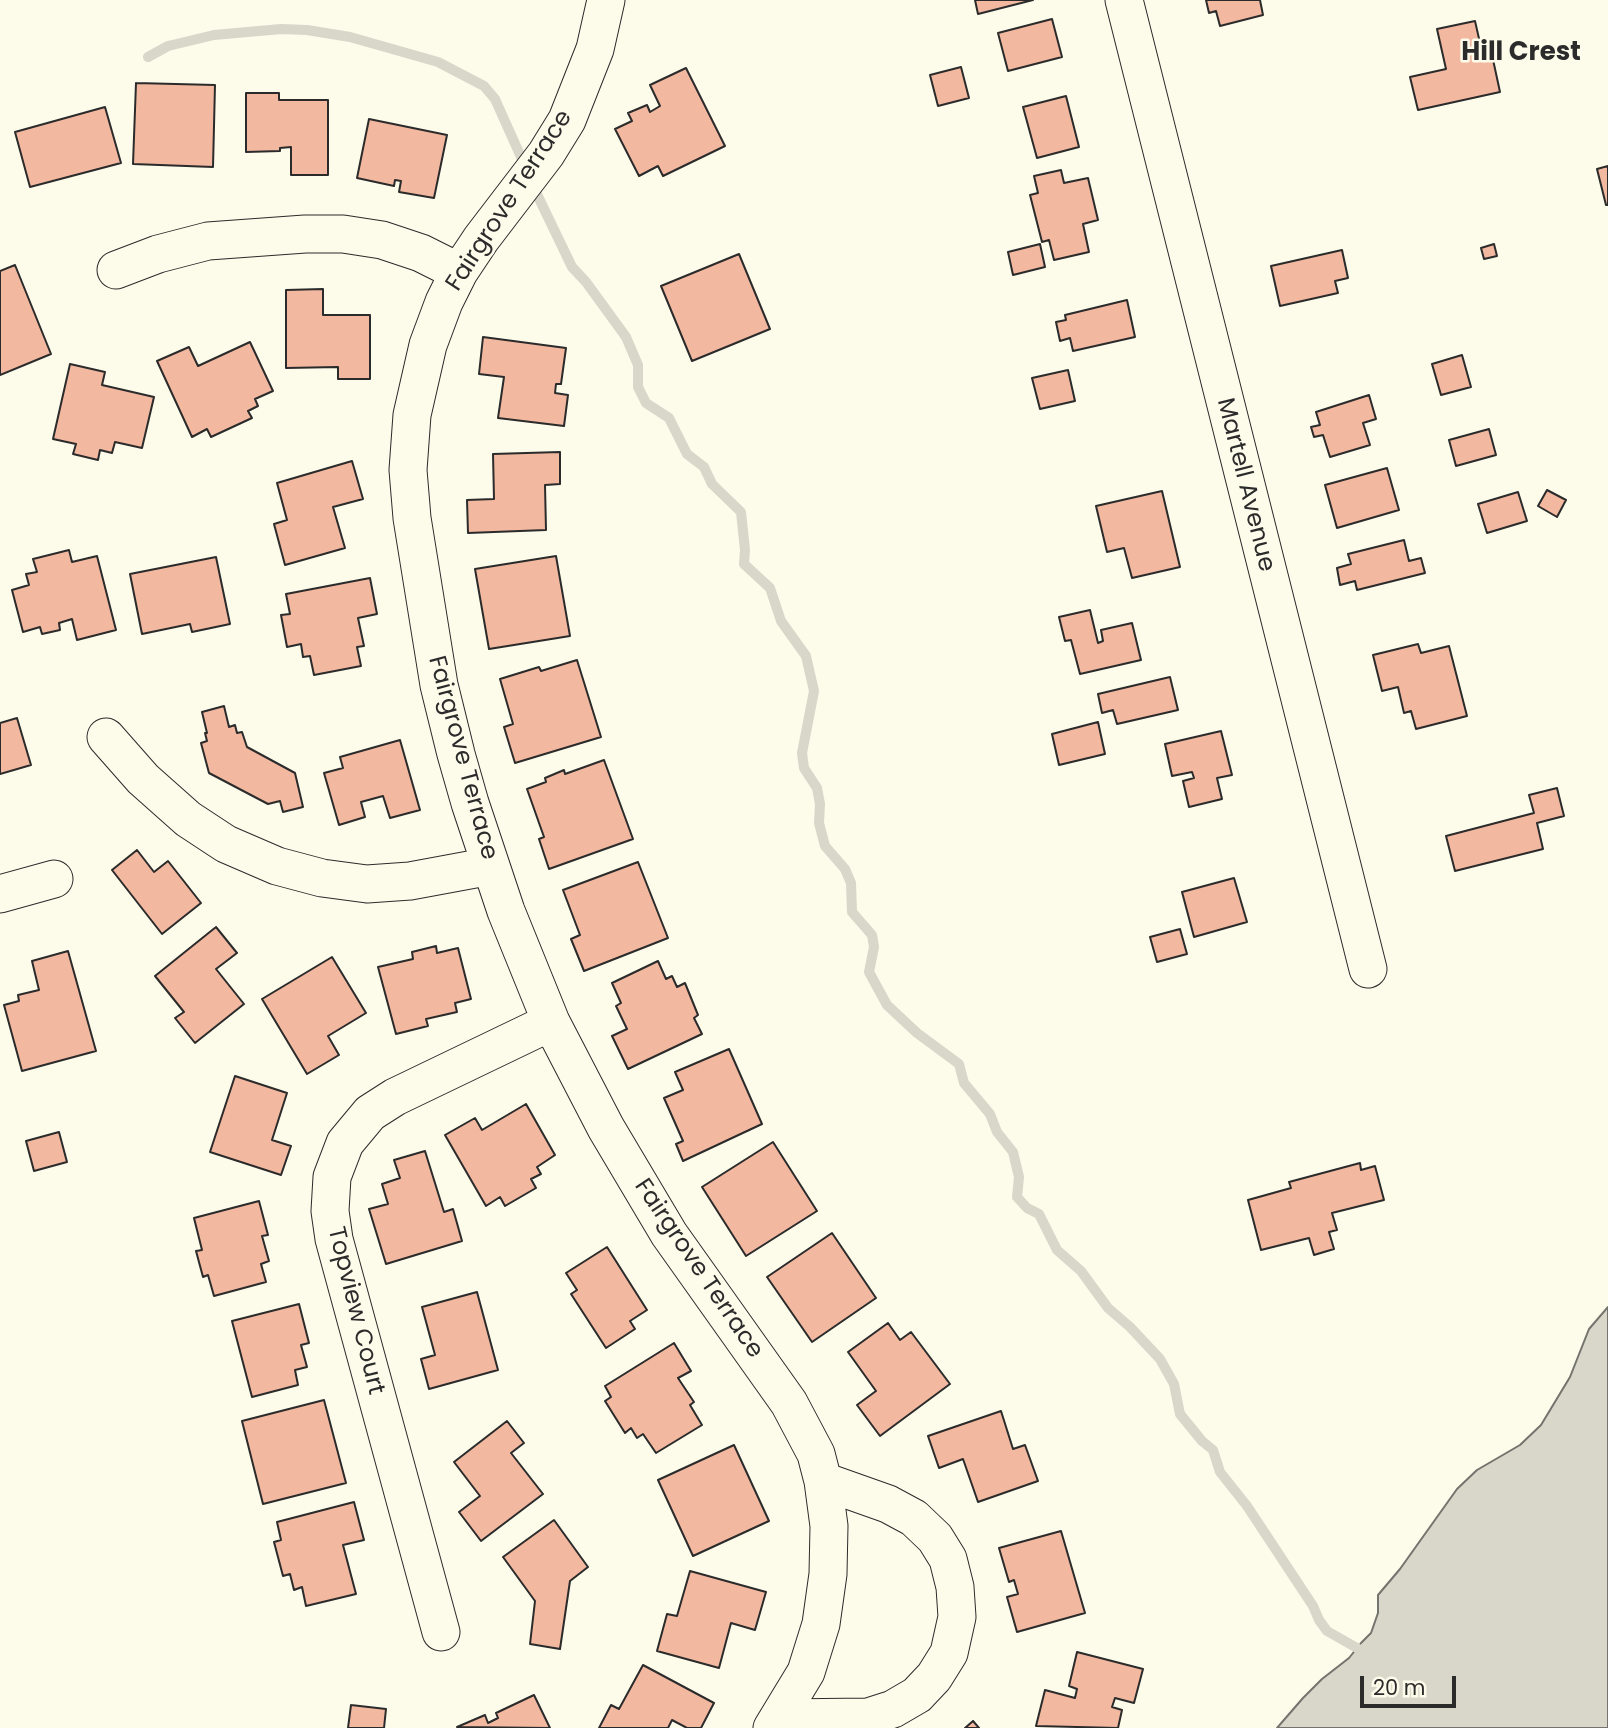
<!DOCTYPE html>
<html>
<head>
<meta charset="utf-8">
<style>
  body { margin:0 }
  #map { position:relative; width:1608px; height:1728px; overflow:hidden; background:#fdfbea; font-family:Poppins,sans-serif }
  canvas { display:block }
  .scale { position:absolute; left:1360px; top:1676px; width:96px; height:32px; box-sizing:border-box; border:4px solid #2b2b2b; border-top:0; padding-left:9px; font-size:21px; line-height:24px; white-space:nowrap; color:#2b2b2b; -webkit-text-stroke:5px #fdfbea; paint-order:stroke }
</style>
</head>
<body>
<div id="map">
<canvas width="1608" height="1728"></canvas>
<div class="scale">20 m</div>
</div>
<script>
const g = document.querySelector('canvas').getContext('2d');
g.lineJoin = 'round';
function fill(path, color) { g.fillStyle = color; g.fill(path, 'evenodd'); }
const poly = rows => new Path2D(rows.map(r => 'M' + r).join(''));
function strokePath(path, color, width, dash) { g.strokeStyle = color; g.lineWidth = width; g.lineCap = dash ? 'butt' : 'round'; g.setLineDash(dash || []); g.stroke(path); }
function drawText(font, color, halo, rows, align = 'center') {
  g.font = font + ' Poppins,sans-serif'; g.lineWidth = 5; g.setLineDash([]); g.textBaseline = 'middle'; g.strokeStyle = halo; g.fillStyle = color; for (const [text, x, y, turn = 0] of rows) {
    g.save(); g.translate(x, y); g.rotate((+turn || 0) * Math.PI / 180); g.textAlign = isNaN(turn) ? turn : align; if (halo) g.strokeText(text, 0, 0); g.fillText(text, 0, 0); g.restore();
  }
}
const water = poly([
  [1608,1307,1608,1728,1277,1728,1303,1698,1322,1679,1349,1658,1361,1643,1371,1633,1378,1613,1378,1595,1400,1569,1457,1489,1477,1470,1520,1445,1541,1425,1570,1377,1589,1329,1608,1307]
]);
const stream = poly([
  [148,57,168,46,214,35,281,29,307,30,350,37,438,62,484,86,495,99,525,166],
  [533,186,572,267,586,282,626,337,638,365,638,387,646,403,669,418,687,454,704,467,712,484,741,512,745,550,744,564,770,588,781,621,806,656,814,691,802,753,804,768,817,788,820,804,819,823,825,846,845,869,851,883,852,912,872,935,874,947,869,972,887,1005,917,1033,959,1064,964,1083,990,1114,997,1132,1013,1152,1019,1177,1017,1197,1027,1208,1039,1214,1057,1250,1081,1271,1108,1308,1130,1327,1160,1359,1174,1384,1180,1414,1202,1441,1213,1450,1220,1472,1247,1506,1313,1606,1319,1620,1327,1631,1357,1648]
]);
const building = poly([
  [975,0,1033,0,978,14,975,0],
  [1206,0,1260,0,1263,15,1220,26,1216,11,1209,13,1206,0],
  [1052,19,1062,57,1008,71,998,33,1052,19],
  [1475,21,1480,43,1489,41,1500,92,1418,110,1410,77,1446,69,1437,29,1475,21],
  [961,67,969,98,938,106,930,75,961,67],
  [686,68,725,146,663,176,658,166,639,176,615,129,632,121,628,113,647,105,650,112,660,106,650,85,686,68],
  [136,83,215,85,213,167,133,164,136,83],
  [246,93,279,93,279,100,328,100,328,175,291,175,291,147,280,148,280,151,246,152,246,93],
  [1066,96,1079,147,1037,158,1023,107,1066,96],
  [105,107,121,163,30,187,15,132,105,107],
  [369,119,447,135,434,198,399,192,401,181,395,180,394,186,357,178,369,119],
  [1608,166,1608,205,1606,205,1597,169,1608,166],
  [1061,170,1064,183,1088,178,1098,220,1083,224,1089,252,1054,260,1049,240,1042,242,1030,195,1038,193,1034,176,1061,170],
  [1040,244,1045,267,1013,275,1008,252,1040,244],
  [1494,244,1497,256,1484,259,1481,248,1494,244],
  [1342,250,1348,278,1335,281,1338,293,1280,306,1271,266,1342,250],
  [739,254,770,329,692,361,661,286,739,254],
  [15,265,51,354,0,375,0,271,15,265],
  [323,289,323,315,370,315,370,379,338,379,338,367,286,368,286,290,323,289],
  [1127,300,1135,337,1073,351,1070,338,1060,341,1056,322,1066,320,1065,315,1127,300],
  [483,337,566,348,561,384,556,384,555,393,568,395,564,426,498,418,504,377,479,374,483,337],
  [250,342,273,391,255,399,258,406,248,411,252,418,211,437,207,429,192,437,157,361,189,347,198,366,250,342],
  [1462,355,1471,387,1441,395,1432,364,1462,355],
  [70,364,105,372,102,385,154,397,142,448,115,442,112,453,100,450,98,460,73,454,76,444,53,439,70,364],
  [1068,370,1075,401,1040,409,1032,378,1068,370],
  [1369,395,1376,419,1363,423,1370,445,1330,457,1323,435,1314,437,1311,427,1320,425,1316,412,1369,395],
  [1489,429,1496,455,1456,466,1449,440,1489,429],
  [560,452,560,484,545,485,546,530,468,533,467,500,494,499,493,454,560,452],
  [352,461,363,499,333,507,345,548,285,565,274,524,287,520,277,483,352,461],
  [1387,468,1399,510,1337,528,1325,485,1387,468],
  [1547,490,1566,500,1557,517,1538,506,1547,490],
  [1162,491,1180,567,1132,578,1124,548,1107,552,1096,506,1162,491],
  [1518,492,1527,521,1487,533,1478,504,1518,492],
  [1404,540,1409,561,1421,558,1425,573,1357,590,1355,581,1340,585,1337,568,1351,564,1348,554,1404,540],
  [69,550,72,562,97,556,116,630,77,640,72,619,59,623,60,630,42,634,40,627,23,632,12,590,29,585,26,574,37,572,33,559,69,550],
  [556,556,570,636,489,649,475,569,556,556],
  [216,557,230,624,192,632,190,624,142,634,130,574,216,557],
  [370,578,377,614,358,618,364,646,357,647,361,666,314,675,310,656,303,657,301,644,287,647,281,615,290,614,286,594,370,578],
  [1090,610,1098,643,1103,641,1101,630,1132,623,1141,660,1080,674,1071,640,1065,641,1059,617,1090,610],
  [1418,644,1421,653,1449,646,1467,716,1416,729,1411,711,1404,713,1398,687,1382,691,1373,655,1418,644],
  [577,660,601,737,515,763,504,727,513,724,500,679,539,667,541,671,577,660],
  [1170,677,1178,710,1117,724,1113,710,1102,713,1098,694,1170,677],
  [224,706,229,727,235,725,237,733,242,732,247,747,295,773,303,807,283,812,280,801,268,804,209,773,201,743,207,741,205,733,207,733,202,712,224,706],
  [17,718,31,765,0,774,0,723,17,718],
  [1098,722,1105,754,1059,765,1052,734,1098,722],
  [1221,731,1232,775,1217,778,1222,799,1189,807,1183,781,1194,778,1192,772,1172,776,1165,744,1221,731],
  [400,740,420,810,390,818,383,796,361,802,365,817,339,825,324,773,343,768,340,757,400,740],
  [604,760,633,839,549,869,539,839,544,837,527,789,546,782,545,778,564,770,565,774,604,760],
  [1557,788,1564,816,1537,823,1543,849,1455,871,1446,836,1534,813,1529,795,1557,788],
  [137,850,154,872,168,861,201,903,162,934,112,870,137,850],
  [638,862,668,938,584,971,571,939,580,935,563,890,638,862],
  [1234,878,1247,922,1194,937,1182,892,1234,878],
  [216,927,237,953,216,969,244,1004,195,1043,175,1018,184,1012,155,976,216,927],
  [1180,929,1187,954,1157,962,1150,937,1180,929],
  [436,946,437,953,458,948,471,999,455,1003,457,1012,426,1019,428,1026,396,1034,378,967,413,959,412,952,436,946],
  [68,951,96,1051,22,1071,4,1005,19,1001,18,995,39,990,32,961,68,951],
  [332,957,366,1013,328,1036,339,1055,307,1074,262,999,332,957],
  [658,961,666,979,672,976,677,987,685,983,698,1015,694,1018,702,1034,628,1069,612,1036,627,1029,616,1006,621,1003,612,983,658,961],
  [729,1049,762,1124,683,1161,676,1144,683,1141,664,1098,683,1090,675,1072,729,1049],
  [235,1076,287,1093,272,1140,291,1146,281,1175,210,1152,235,1076],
  [526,1104,555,1155,537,1167,541,1174,531,1179,536,1188,505,1206,500,1197,486,1206,445,1135,475,1118,482,1130,526,1104],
  [59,1132,67,1162,34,1171,26,1141,59,1132],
  [773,1142,817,1211,746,1256,702,1187,773,1142],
  [425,1151,444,1212,453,1209,462,1241,386,1264,369,1209,388,1204,382,1184,400,1178,394,1160,425,1151],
  [1360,1163,1361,1170,1375,1166,1384,1200,1332,1213,1337,1230,1329,1232,1334,1249,1314,1255,1309,1238,1261,1250,1248,1200,1291,1188,1289,1182,1360,1163],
  [259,1201,268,1235,262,1236,269,1261,261,1264,266,1282,214,1296,208,1275,203,1277,196,1251,202,1250,194,1218,259,1201],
  [832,1233,876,1298,812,1342,767,1277,832,1233],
  [607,1247,647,1310,630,1321,635,1329,606,1348,571,1294,577,1290,566,1273,607,1247],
  [477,1292,498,1370,429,1389,421,1359,435,1355,422,1307,477,1292],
  [299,1304,309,1343,301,1345,307,1367,295,1370,298,1385,252,1397,232,1321,299,1304],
  [888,1323,900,1340,911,1332,950,1384,880,1436,857,1405,876,1391,848,1352,888,1323],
  [674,1343,691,1371,678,1378,694,1402,690,1405,702,1425,656,1453,643,1434,637,1438,631,1428,625,1433,605,1401,611,1397,605,1386,674,1343],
  [324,1400,346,1483,263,1504,242,1421,324,1400],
  [1001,1411,1013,1449,1025,1445,1038,1481,978,1502,963,1459,939,1468,928,1436,1001,1411],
  [507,1421,524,1443,511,1453,543,1494,481,1541,459,1512,480,1496,454,1462,507,1421],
  [734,1445,769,1521,693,1556,658,1480,734,1445],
  [354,1502,364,1540,343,1545,356,1594,306,1606,302,1587,294,1590,290,1574,283,1576,274,1542,281,1540,277,1522,354,1502],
  [554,1520,588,1567,570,1581,560,1649,530,1644,535,1601,503,1557,554,1520],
  [1061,1531,1085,1613,1017,1632,1007,1597,1018,1594,1014,1580,1009,1582,999,1548,1061,1531],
  [690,1571,766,1592,755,1630,731,1623,719,1668,657,1651,667,1614,677,1616,690,1571],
  [1077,1652,1143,1669,1134,1703,1115,1698,1112,1707,1122,1710,1118,1728,1036,1726,1045,1690,1075,1698,1077,1689,1069,1686,1077,1652],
  [643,1665,714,1703,701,1728,687,1728,672,1720,668,1728,599,1728,611,1705,619,1709,643,1665],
  [534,1695,550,1728,457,1727,485,1715,488,1723,498,1718,496,1713,534,1695],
  [351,1705,386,1709,384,1728,348,1728,351,1705],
  [973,1721,979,1728,965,1728,973,1721]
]);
const minor = poly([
  [606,0,595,49,567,120,546,154,481,239,459,272,444,302,428,345,412,415,408,470,412,518,439,685,456,754,470,803,506,911,551,1022,606,1128,669,1234,789,1403,816,1454,823,1481,829,1526,828,1574,821,1624,806,1672,772,1728],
  [1124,0,1368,969],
  [116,270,158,254,208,241,305,234,343,234,382,240,421,253,459,272],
  [106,737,143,779,188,819,226,844,277,866,322,878,367,884,410,881,491,866],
  [0,894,54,879],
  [441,1632,334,1239,330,1211,332,1177,345,1143,370,1113,395,1097,551,1022],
  [780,1718,868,1717,893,1709,917,1695,934,1677,949,1653,957,1617,955,1587,948,1559,935,1538,914,1518,888,1504,823,1481]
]);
const streetNames = [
  ["Fairgrove Terrace",510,201,-57],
  ["Martell Avenue",1245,485,76],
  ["Fairgrove Terrace",462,758,75],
  ["Fairgrove Terrace",698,1269,56],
  ["Topview Court",355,1311,76]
];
const neighbourhoodNames = [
  ["Hill Crest",1521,53]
];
fill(water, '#d8d7c9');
strokePath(water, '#74746e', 2);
strokePath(stream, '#d8d7c9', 10);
fill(building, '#f2b8a0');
strokePath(building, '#2b2b2b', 2);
strokePath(minor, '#2b2b2b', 39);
strokePath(minor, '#fdfbea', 37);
drawText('24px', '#2b2b2b', '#fdfbea', streetNames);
drawText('bold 26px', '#2b2b2b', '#fdfbea', neighbourhoodNames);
</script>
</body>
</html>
